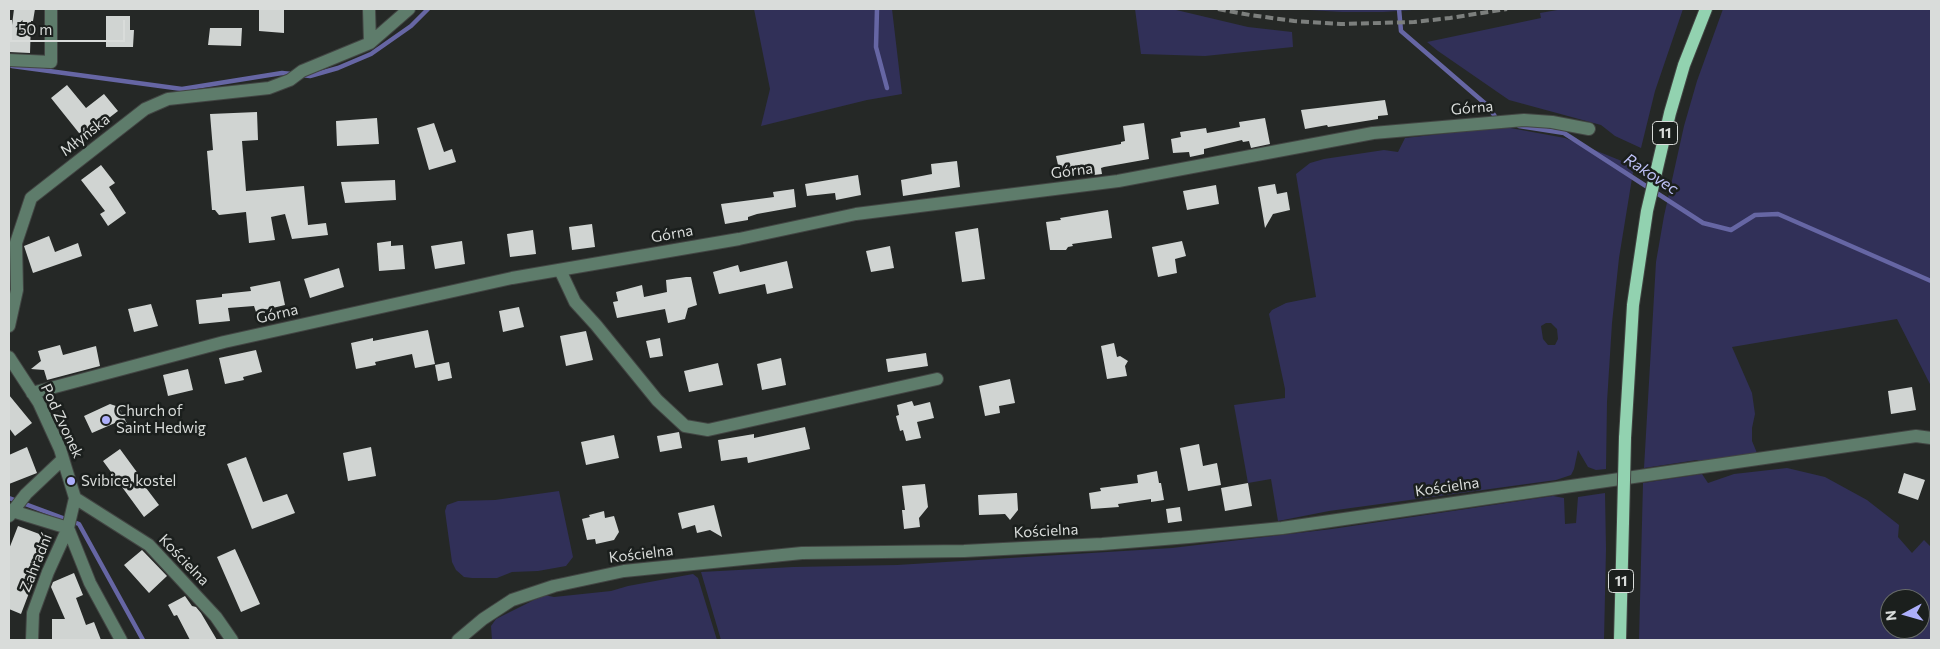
<!DOCTYPE html>
<html>
<head>
<meta charset="utf-8">
<style>
  body { margin:0 }
  #map { position:relative; width:1940px; height:649px; overflow:hidden; background:#252826; font-family:Commissioner,sans-serif }
  canvas { display:block }
  .frame { position:absolute; inset:0; border:10px solid #d9dcda; pointer-events:none }
  .north { position:absolute; left:1880px; top:589px; width:50px; height:50px; box-sizing:border-box; background:#1b1f1d; border:1px solid #676b69; border-radius:50%; rotate:264deg; font-size:14px; font-weight:700; line-height:20px; text-align:center; color:#d9dcda }
  .north::after { content:''; display:block; margin:auto; width:18px; height:22px; background:#adaffb; clip-path:polygon(50% 0,100% 100%,50% 72%,0 100%) }
  .scale { position:absolute; left:10px; top:20px; width:115px; height:22px; box-sizing:border-box; border:2px solid #d9dcda; border-top:0; padding-left:6px; font-size:15px; line-height:18px; white-space:nowrap; color:#d9dcda; -webkit-text-stroke:4px #1b1f1d; paint-order:stroke }
</style>
</head>
<body>
<div id="map">
<canvas width="1940" height="649"></canvas>
<div class="frame"></div>
<div class="north">N</div>
<div class="scale">50 m</div>
</div>
<script>
const g = document.querySelector('canvas').getContext('2d');
g.lineJoin = 'round';
function fill(path, color) { g.fillStyle = color; g.fill(path, 'evenodd'); }
const poly = rows => new Path2D(rows.map(r => 'M' + r).join(''));
function strokePath(path, color, width, dash) { g.strokeStyle = color; g.lineWidth = width; g.lineCap = dash ? 'butt' : 'round'; g.setLineDash(dash || []); g.stroke(path); }
function drawText(font, color, halo, rows, align = 'center') {
  g.font = font + ' Commissioner,sans-serif'; g.lineWidth = 5; g.setLineDash([]); g.textBaseline = 'middle'; g.strokeStyle = halo; g.fillStyle = color; for (const [text, x, y, turn = 0] of rows) {
    g.save(); g.translate(x, y); g.rotate((+turn || 0) * Math.PI / 180); g.textAlign = isNaN(turn) ? turn : align; if (halo) g.strokeText(text, 0, 0); g.fillText(text, 0, 0); g.restore();
  }
}
const green = poly([
  [754,9,892,9,902,94,867,100,761,126,770,89],
  [1135,9,1172,9,1248,27,1292,32,1293,47,1205,56,1141,54],
  [1292,9,1427,9,1383,12,1342,12],
  [1563,9,1683,9,1655,91,1641,148,1615,136,1601,125,1509,100,1438,51,1427,42,1541,18,1540,13],
  [1723,9,1931,9,1931,386,1897,319,1732,347,1752,393,1755,414,1752,428,1752,441,1757,453,1703,462,1697,460,1644,468,1656,262,1664,216,1684,126,1697,81],
  [1505,127,1565,138,1634,166,1619,258,1612,323,1607,402,1606,469,1596,470,1588,467,1578,450,1574,469,1571,475,1556,480,1329,511,1278,521,1271,479,1248,483,1234,405,1285,398,1285,389,1269,314,1272,310,1286,303,1316,297,1296,174,1310,163,1324,159,1384,150,1398,152,1405,138],
  [1546,323,1551,323,1557,329,1558,339,1555,345,1548,345,1543,339,1541,326],
  [1787,468,1825,477,1867,500,1899,525,1898,537,1912,553,1924,540,1931,547,1931,640,1639,640,1643,483,1702,474,1708,483,1734,474],
  [1890,599,1920,599,1920,629,1890,629],
  [559,491,573,557,566,566,538,571,512,572,497,578,472,578,464,577,456,570,452,562,445,511,447,505,458,501,495,500],
  [1605,493,1606,549,1604,640,721,640,701,572,793,567,897,565,1172,548,1332,529,1553,496,1564,498,1565,524,1576,523,1578,497],
  [693,574,698,578,717,640,492,640,491,626,496,619,544,595,554,597,611,591,628,586]
]);
const stream = poly([
  [877,9,876,47,887,88],
  [1399,9,1401,31,1488,106,1498,121],
  [12,66,182,89,282,73,292,74],
  [302,75,310,76,338,68,371,54,411,26,428,9],
  [1519,126,1564,133,1703,223,1731,230,1755,215,1778,214,1931,281],
  [9,498,79,524,143,640]
]);
const building = poly([
  [14,9,35,9,33,21,31,21,30,53,9,52,9,33,11,33],
  [259,9,284,9,284,33,259,31],
  [106,16,130,16,130,30,134,30,133,47,106,47],
  [210,28,242,28,241,46,208,45],
  [67,85,86,108,104,94,118,111,83,138,51,98],
  [1385,100,1388,115,1378,116,1378,119,1328,127,1327,125,1305,129,1301,110],
  [257,112,258,140,242,141,246,191,304,186,308,225,326,223,328,235,292,239,285,214,271,217,275,240,249,243,246,212,219,215,215,210,212,210,207,151,213,150,210,114],
  [377,118,379,144,337,146,336,121],
  [1265,118,1270,144,1251,148,1249,141,1243,142,1242,140,1204,149,1204,154,1190,157,1189,152,1173,153,1171,139,1181,137,1180,132,1206,128,1207,133,1240,127,1239,122],
  [434,123,444,152,452,149,456,162,429,170,417,128],
  [1144,123,1149,159,1104,167,1101,168,1102,174,1086,176,1085,170,1060,174,1056,156,1121,144,1121,142,1125,141,1123,126],
  [957,161,960,187,903,196,901,180,932,174,931,164],
  [101,165,115,183,109,187,126,213,108,226,100,214,105,211,81,180],
  [858,175,861,195,836,200,835,193,807,196,805,184],
  [395,180,396,200,345,203,341,182],
  [1275,184,1277,194,1287,192,1290,210,1273,214,1265,228,1258,187],
  [1216,185,1219,204,1187,210,1183,191],
  [794,189,796,207,757,214,748,217,748,220,725,224,721,204,774,197,773,192],
  [1108,210,1112,238,1072,244,1073,246,1068,247,1066,250,1050,250,1046,222,1061,220,1060,218],
  [592,224,595,247,572,250,569,227],
  [978,228,985,279,962,282,955,232],
  [533,230,536,254,510,257,507,234],
  [49,236,55,252,78,243,82,256,33,273,24,246],
  [391,241,391,246,403,245,405,269,379,271,377,243],
  [462,241,465,264,435,269,431,246],
  [1182,241,1186,256,1175,259,1177,273,1158,277,1152,247],
  [890,246,894,268,871,272,866,251],
  [787,261,793,288,767,294,765,284,719,294,713,272,738,265,740,272],
  [339,268,344,287,310,298,304,279],
  [686,277,691,277,697,305,688,308,685,319,668,323,665,309,617,318,613,302,618,301,616,292,642,285,644,297,667,292,666,280],
  [280,281,285,305,256,312,254,306,228,308,230,321,199,324,196,300,222,297,222,294,251,291,250,287],
  [151,304,158,326,134,332,128,309],
  [519,307,524,327,503,332,499,311],
  [428,330,435,364,415,368,412,354,375,362,376,365,356,369,351,343,373,338,373,341],
  [586,331,593,360,566,366,560,336],
  [660,338,663,356,650,358,646,341],
  [1114,343,1117,357,1120,356,1128,361,1125,366,1127,376,1107,379,1101,346],
  [60,345,63,355,96,346,100,366,47,380,44,370,31,369,41,361,38,351],
  [256,350,262,372,243,377,244,380,225,384,219,358],
  [926,353,928,366,888,372,886,359],
  [781,358,786,385,762,390,757,364],
  [449,362,452,378,438,381,435,365],
  [718,363,723,385,689,392,684,371],
  [188,369,193,390,168,396,163,375],
  [1010,379,1015,403,999,406,1000,413,985,416,979,386],
  [1912,387,1916,410,1891,414,1888,391],
  [9,395,32,423,15,436,9,428],
  [912,401,914,406,930,402,934,418,917,422,921,438,906,441,903,430,900,431,896,416,899,415,897,405],
  [110,404,119,407,129,428,115,423,92,433,84,416],
  [805,427,810,449,748,463,747,457,721,461,718,440,754,434,754,438],
  [679,432,682,448,660,452,657,436],
  [614,435,619,458,586,465,581,442],
  [1199,444,1203,466,1217,463,1221,485,1188,491,1180,448],
  [27,447,37,473,9,484,9,455],
  [371,447,376,476,348,481,343,453],
  [120,449,139,475,137,476,159,505,144,517,103,461],
  [246,457,263,502,287,494,295,513,252,529,227,464],
  [1157,471,1159,483,1161,483,1164,500,1151,502,1151,499,1118,504,1119,507,1091,509,1089,493,1101,491,1100,488,1138,483,1137,475],
  [1904,473,1925,480,1918,500,1898,493],
  [1248,483,1252,506,1225,511,1221,488],
  [925,484,928,507,919,518,920,527,904,529,902,510,905,510,902,486],
  [1017,493,1018,510,1010,520,1005,514,979,515,978,495],
  [714,505,722,537,710,530,697,533,695,525,682,529,678,513],
  [1180,507,1182,521,1168,523,1166,509],
  [604,511,605,518,614,516,619,532,614,540,596,544,595,539,587,540,582,519,590,517,589,515],
  [18,526,50,538,21,614,9,609,9,549],
  [235,549,260,604,241,612,217,557],
  [142,550,167,576,149,593,124,565],
  [74,573,83,595,76,598,86,625,94,622,101,640,52,640,52,619,65,619,51,587,53,582],
  [185,596,192,606,196,607,201,613,217,640,190,640,177,615,174,616,168,605]
]);
const minor = poly([
  [369,9,370,43],
  [9,60,51,62,51,9],
  [560,270,575,302,596,325,657,400,685,426,708,430,937,379],
  [9,326,17,290,16,243,31,198,145,109,168,99,269,88,290,80,302,71,370,43,409,9],
  [9,357,39,403,60,449,75,498,68,528,48,572,33,613,32,640],
  [32,393,224,342,512,278,739,239,856,214,1118,181,1373,133,1524,120,1552,122,1589,129],
  [75,498,149,545,216,617,232,640],
  [9,510,68,528],
  [9,516,26,494,63,459],
  [68,528,90,583,121,640],
  [458,640,483,619,512,600,554,586,624,571,802,553,964,551,1102,544,1189,537,1282,528,1916,436,1931,438]
]);
const major = poly([
  [1625,438,1633,305,1647,211,1670,113,1684,65,1706,9],
  [1620,640,1623,522]
]);
const rail = poly([
  [1218,9,1250,15,1294,21,1341,24,1414,22,1450,18,1507,9]
]);
const majorBridge = poly([
  [1623,522,1625,438]
]);
const markers = [
  [106,420,5,"#adaffb"],
  [71,481,5,"#adaffb"]
];
const shields = [
  [1665,133,25],
  [1621,581,25]
];
const shieldNames = [
  ["11",1665,133],
  ["11",1621,581]
];
const streetNames = [
  ["Górna",1472,108,-5],
  ["Młyńska",85,135,-38],
  ["Górna",1072,171,-7],
  ["Górna",672,234,-10],
  ["Górna",277,314,-13],
  ["Pod Zvonek",62,421,65],
  ["Kościelna",1447,487,-8],
  ["Kościelna",1046,531,-3],
  ["Kościelna",641,554,-7],
  ["Kościelna",184,560,46],
  ["Zahradní",36,563,-68]
];
const poiNames = [
  ["Church of",116,411],
  ["Saint Hedwig",116,428],
  ["Svibice, kostel",81,481]
];
const waterNames = [
  ["Rakovec",1651,174,33]
];
fill(green, '#313058');
strokePath(stream, '#6666a4', 4.5);
fill(building, '#d0d4d2');
strokePath(minor, '#424543', 14);
strokePath(major, '#424543', 14);
strokePath(minor, '#5e7c6b', 12);
strokePath(major, '#92d2b0', 12);
strokePath(rail, '#7c7f7d', 4, [8, 4]);
strokePath(majorBridge, '#424543', 14, []);
strokePath(majorBridge, '#92d2b0', 12);
for (const [x, y, r, color] of markers) { const dot = new Path2D(); dot.arc(x, y, r, 0, 2 * Math.PI); g.fillStyle = color; g.fill(dot); strokePath(dot, '#1b1f1d', 2); }
for (const [x, y, w] of shields) { const box = new Path2D(); box.roundRect(x - w / 2, y - 11.5, w, 23, 4); g.fillStyle = '#1b1f1d'; g.fill(box); strokePath(box, '#d9dcda', 1); }
drawText('bold 14px', '#d9dcda', null, shieldNames);
drawText('15px', '#d9dcda', '#1b1f1d', streetNames);
drawText('15px', '#d9dcda', '#1b1f1d', poiNames, 'left');
drawText('italic 16px', '#bdc0f6', '#1b1f1d', waterNames);
</script>
</body>
</html>
